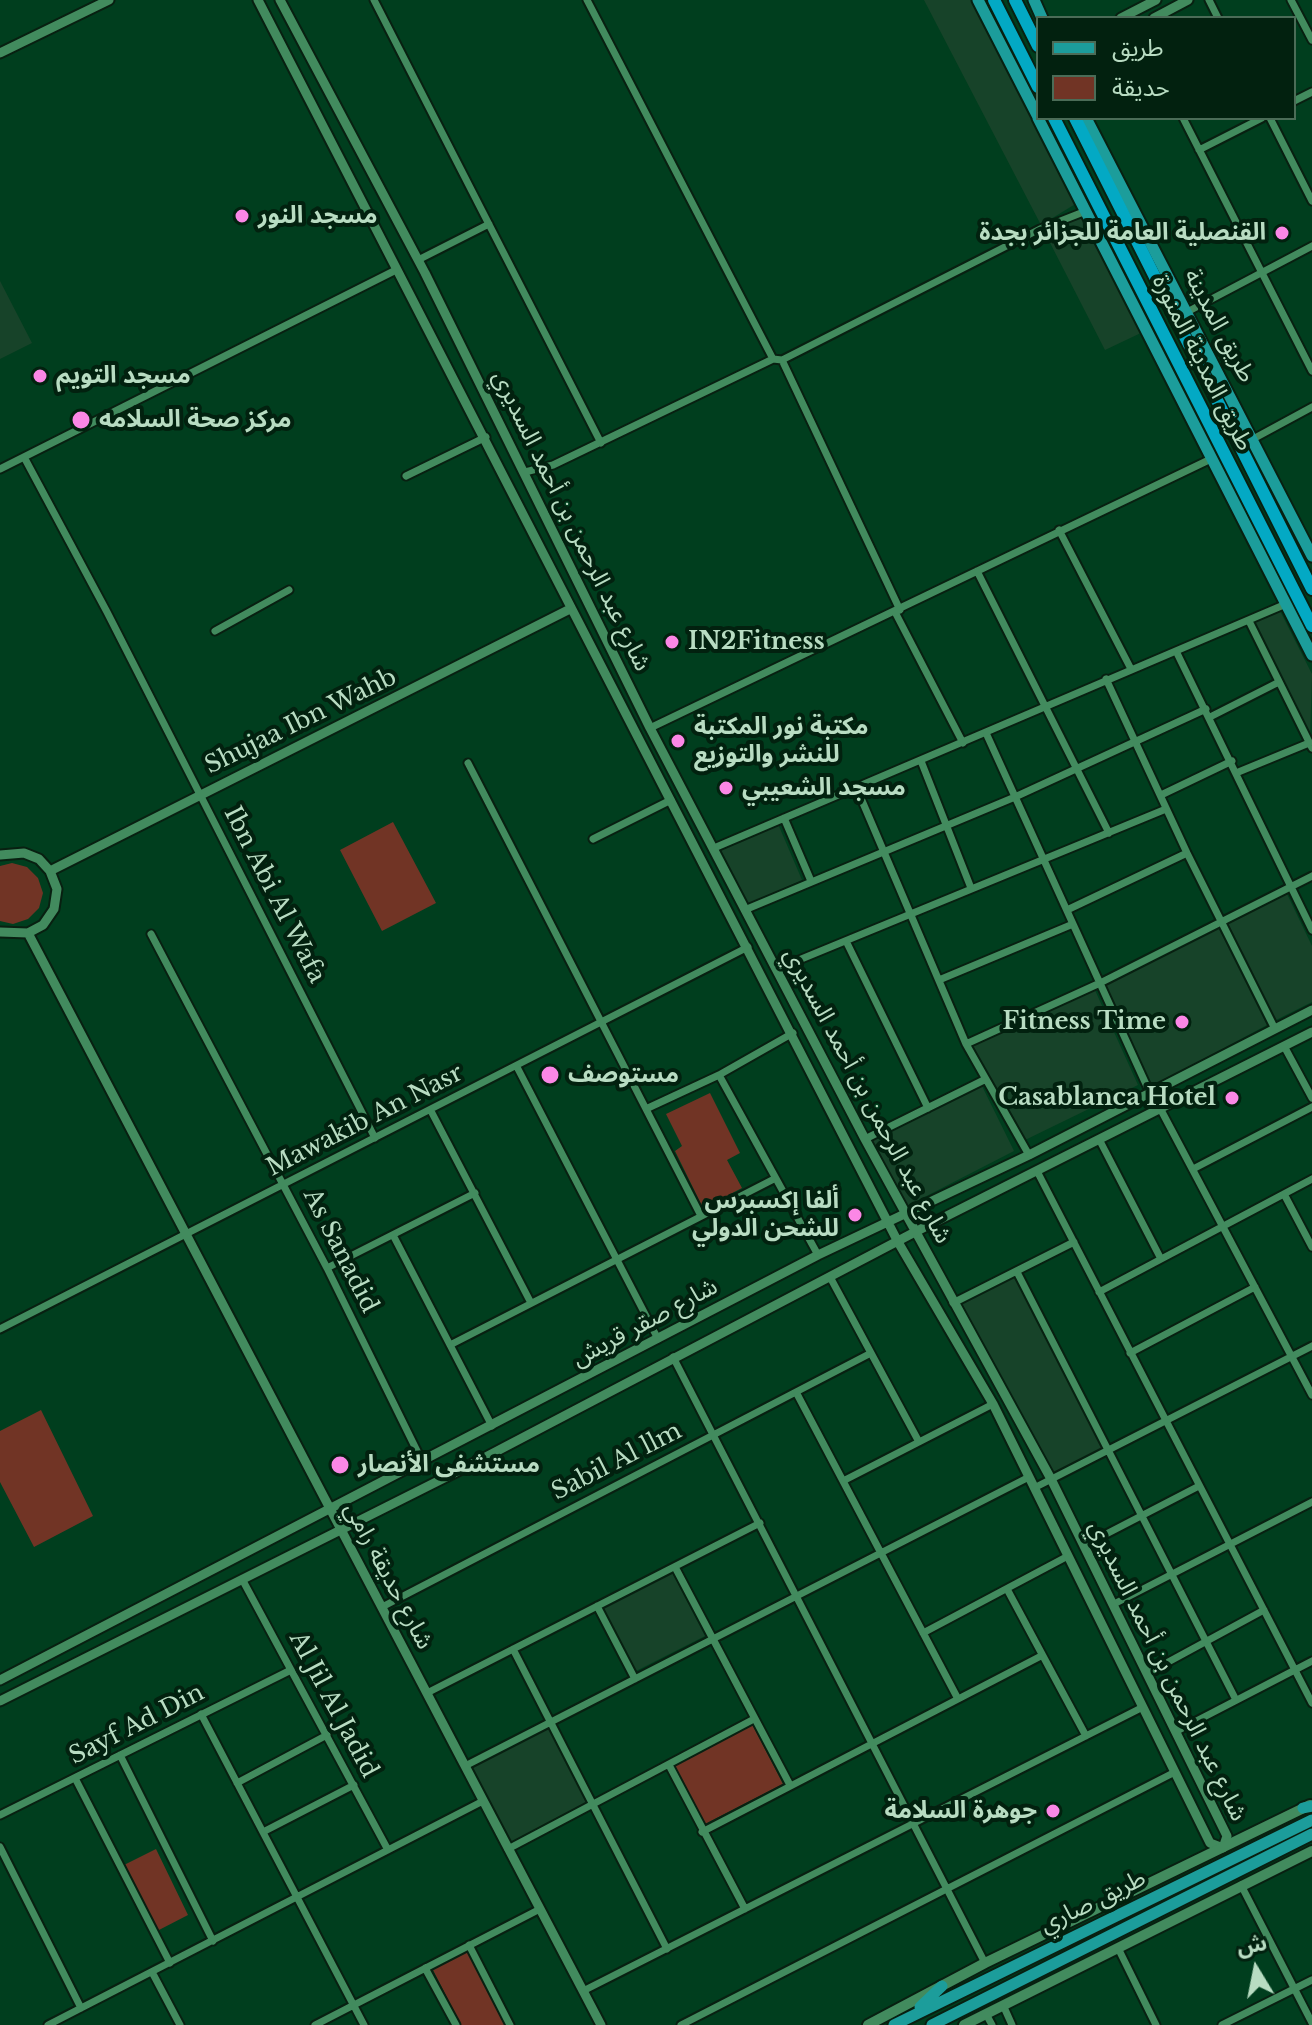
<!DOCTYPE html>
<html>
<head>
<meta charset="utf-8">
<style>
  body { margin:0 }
  #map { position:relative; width:1312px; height:2025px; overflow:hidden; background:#003e1e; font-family:"Libre Baskerville","Noto Sans Arabic",serif }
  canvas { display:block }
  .legend { position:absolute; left:1036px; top:16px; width:260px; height:104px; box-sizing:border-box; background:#02210f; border:2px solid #4b6c57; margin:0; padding:10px 14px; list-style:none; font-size:24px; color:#b8dcc2 }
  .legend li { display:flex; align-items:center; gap:16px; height:40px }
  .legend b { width:40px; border:2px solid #4b6c57 }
  .north { position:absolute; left:1216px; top:1929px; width:80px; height:80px; -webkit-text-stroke:6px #02210f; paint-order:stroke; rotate:350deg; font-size:22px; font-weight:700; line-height:32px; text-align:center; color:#b8dcc2 }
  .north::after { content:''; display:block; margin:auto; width:28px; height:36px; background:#b8dcc2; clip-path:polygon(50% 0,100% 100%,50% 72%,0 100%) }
</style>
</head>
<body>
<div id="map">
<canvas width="1312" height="2025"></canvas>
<ul class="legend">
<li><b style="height:10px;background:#1c9d9b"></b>طريق</li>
<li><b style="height:22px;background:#713425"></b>حديقة</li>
</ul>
<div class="north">ش</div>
</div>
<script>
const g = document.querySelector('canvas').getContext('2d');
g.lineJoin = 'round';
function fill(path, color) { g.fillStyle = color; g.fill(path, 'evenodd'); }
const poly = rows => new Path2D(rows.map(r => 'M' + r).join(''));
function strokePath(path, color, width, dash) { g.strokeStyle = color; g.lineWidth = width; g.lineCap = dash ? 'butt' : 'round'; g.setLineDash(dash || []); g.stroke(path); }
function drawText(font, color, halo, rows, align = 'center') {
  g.font = font + ' "Libre Baskerville","Noto Sans Arabic",serif'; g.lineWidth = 8; g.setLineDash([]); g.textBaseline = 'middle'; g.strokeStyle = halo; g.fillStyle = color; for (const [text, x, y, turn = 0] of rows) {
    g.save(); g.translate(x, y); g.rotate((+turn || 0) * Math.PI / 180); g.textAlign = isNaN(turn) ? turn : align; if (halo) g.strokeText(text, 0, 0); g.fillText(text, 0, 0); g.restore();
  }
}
const built = poly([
  [924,0,974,0,1077,203,1041,225],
  [1083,211,1145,331,1105,350,1044,231],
  [0,281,32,343,0,359],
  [1280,611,1312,674,1310,737,1251,623],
  [778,824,802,880,747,905,719,850],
  [1286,892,1312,946,1312,1002,1274,1021,1227,922],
  [1219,928,1267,1025,1151,1087,1104,986],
  [1094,988,1138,1085,1023,1141,972,1045],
  [982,1086,1014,1151,907,1206,872,1140],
  [1015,1275,1106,1448,1052,1476,958,1303],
  [672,1572,705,1636,634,1672,601,1609],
  [550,1725,589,1803,510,1846,470,1766]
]);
const green = poly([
  [393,822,436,903,382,931,340,850],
  [12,863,27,867,38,878,43,893,39,908,28,919,13,924,0,921,0,866],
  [710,1093,740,1153,727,1160,742,1188,703,1208,675,1151,682,1146,666,1114],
  [41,1410,93,1516,34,1547,0,1482,0,1431],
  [752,1724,783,1784,703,1825,672,1766],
  [156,1849,188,1915,157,1931,124,1865],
  [467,1950,505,2025,461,2025,432,1968]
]);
const minor = poly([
  [374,0,601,443],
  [587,0,773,359],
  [1209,0,1218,18],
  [1291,0,1312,40],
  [1294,101,1312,92],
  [1183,118,1312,371],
  [1270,118,1312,201],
  [1199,150,1262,118],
  [418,260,489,224],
  [1187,312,1312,246],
  [782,360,900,610],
  [1253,439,1312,407],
  [24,457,107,612,375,1138],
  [0,469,396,270],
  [525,472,553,465,773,359,782,360,1040,229,1086,211],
  [406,476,486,437],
  [1059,530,1131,669],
  [977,571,1109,833],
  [895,612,963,743],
  [1249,621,1312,748],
  [215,631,289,590],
  [1176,651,1312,930],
  [1106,679,1187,853,1275,1029],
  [1210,717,1279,682],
  [650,728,1213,458],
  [986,733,1150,1093],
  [921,761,971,888],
  [468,763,700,1214],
  [1236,773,1309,743],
  [857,789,966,1044,1029,1155],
  [1161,795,1232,761],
  [784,818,811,881],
  [593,839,671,800],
  [714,848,1286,604],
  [747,909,1015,797,1206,709],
  [1067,910,1187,853],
  [151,934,327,1268,422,1461],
  [846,941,928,1108],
  [777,969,1166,809],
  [939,980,1073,924],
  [966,1044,1100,983,1312,876],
  [1284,1046,1312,1098],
  [517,1067,658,1339],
  [719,1075,818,1255],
  [648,1108,719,1075,793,1033],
  [1161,1110,1312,1395],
  [431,1111,531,1303],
  [865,1139,984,1080],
  [1100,1141,1161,1259],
  [1193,1169,1312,1107],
  [1038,1173,1312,1703],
  [1284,1194,1312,1247],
  [393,1235,492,1426],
  [327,1268,475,1193],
  [1017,1272,1236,1700],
  [830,1277,919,1442],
  [1099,1292,1312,1179],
  [953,1303,1074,1242],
  [0,1329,748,947],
  [450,1345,774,1179],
  [1130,1353,1255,1287],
  [673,1357,985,1963],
  [796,1392,958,1699],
  [843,1481,993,1404],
  [1034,1488,1312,1346],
  [1085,1545,1199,1486],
  [675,1567,790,1785],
  [242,1579,388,1850],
  [1007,1589,1086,1736],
  [1114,1604,1312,1502],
  [597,1606,635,1679],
  [382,1607,871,1353],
  [923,1633,1068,1556],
  [513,1649,667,1949],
  [1148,1673,1264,1610],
  [427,1693,760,1523],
  [201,1714,364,2025],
  [1177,1731,1312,1661],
  [120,1755,213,1941],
  [669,1765,745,1909],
  [465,1766,1029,1477],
  [75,1778,170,1963],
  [237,1783,327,1735],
  [0,1815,291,1670],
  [263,1832,354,1785],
  [702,1832,1041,1656],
  [0,1847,81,2008],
  [508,1849,754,1719],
  [1241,1885,1312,2023],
  [469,1945,510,2025],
  [1118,1948,1156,2025],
  [425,1968,456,2025],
  [152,1972,180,2025],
  [583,1991,1143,1707],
  [1003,2005,1012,2025],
  [986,2014,992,2025],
  [48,2025,483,1801],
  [315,2025,540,1909],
  [681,2025,1175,1772],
  [1222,2025,1312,1980]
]);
const tertiary = poly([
  [258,0,898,1242,993,1404,1210,1843,1223,1848,1227,1836,1051,1479,865,1139,650,728,425,273,280,0],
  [1121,18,1156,0],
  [1154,18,1188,0],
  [0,53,109,0],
  [0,855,24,853,39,859,50,871,57,889,54,909,43,925,28,933,0,932],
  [50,871,570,609],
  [28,933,601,2025],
  [0,1680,818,1255,1029,1155,1312,1010],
  [0,1701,480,1460,915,1232,1312,1032]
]);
const secondary = poly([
  [868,2025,985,1963,1310,1805],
  [964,2025,1312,1851]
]);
const primary = poly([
  [978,0,1038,117],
  [1034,0,1042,18],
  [1038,118,1312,655],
  [1086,118,1312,556],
  [1303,1808,1312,1806],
  [920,2007,942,1986],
  [894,2025,1312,1820],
  [932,2025,1312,1834]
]);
const motorway = poly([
  [994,0,1038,87],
  [1015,0,1038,46],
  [1054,118,1312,626],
  [1075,118,1312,589]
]);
const markers = [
  [242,216,8,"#fb87e6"],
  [1282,233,8,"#fb87e6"],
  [40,376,8,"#fb87e6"],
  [81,420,10,"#fb87e6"],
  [672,642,8,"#fb87e6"],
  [678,741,8,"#fb87e6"],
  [726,788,8,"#fb87e6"],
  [1182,1022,8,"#fb87e6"],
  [550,1075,10,"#fb87e6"],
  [1232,1098,8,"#fb87e6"],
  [855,1215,8,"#fb87e6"],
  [340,1465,10,"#fb87e6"],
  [1053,1811,8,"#fb87e6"]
];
const poiNames = [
  ["مسجد النور",258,216],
  ["القنصلية العامة للجزائر بجدة",1266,233,"right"],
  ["مسجد التويم",56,376],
  ["مركز صحة السلامه",99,420],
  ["IN2Fitness",688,642],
  ["مكتبة نور المكتبة",694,727],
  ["للنشر والتوزيع",694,755],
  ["مسجد الشعيبي",742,788],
  ["Fitness Time",1166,1022,"right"],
  ["مستوصف",568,1075],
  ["Casablanca Hotel",1216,1098,"right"],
  ["ألفا إكسبرس",839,1201,"right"],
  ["للشحن الدولي",839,1229,"right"],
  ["مستشفى الأنصار",358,1465],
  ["جوهرة السلامة",1037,1811,"right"]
];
const streetNames = [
  ["طريق المدينة",1219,326,62],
  ["طريق المدينة المنورة",1202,363,63],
  ["شارع عبد الرحمن بن أحمد السديري",571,521,64],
  ["Shujaa Ibn Wahb",301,722,-26],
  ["Ibn Abi Al Wafa",274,895,63],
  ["شارع عبد الرحمن بن أحمد السديري",867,1096,62],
  ["Mawakib An Nasr",365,1121,-27],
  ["As Sanadid",340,1251,63],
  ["شارع صقر قريش",645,1323,-28],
  ["Sabil Al llm",617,1462,-27],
  ["شارع حديقة رامي",388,1576,62],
  ["شارع عبد الرحمن بن أحمد السديري",1167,1671,64],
  ["Al Jil Al Jadid",333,1705,62],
  ["Sayf Ad Din",137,1725,-27],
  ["طريق صاري",1093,1902,-26]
];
fill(built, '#174329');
fill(green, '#713425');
strokePath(minor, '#082011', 11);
strokePath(tertiary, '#082011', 13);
strokePath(secondary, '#082011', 14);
strokePath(primary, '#082011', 15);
strokePath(motorway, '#082011', 16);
strokePath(minor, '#428b5e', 7);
strokePath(tertiary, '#428b5e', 9);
strokePath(secondary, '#428b5e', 10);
strokePath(primary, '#1c9d9b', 11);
strokePath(motorway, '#03a9c4', 12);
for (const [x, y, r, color] of markers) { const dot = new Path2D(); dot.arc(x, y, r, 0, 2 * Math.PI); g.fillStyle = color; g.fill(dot); strokePath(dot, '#02210f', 3); }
drawText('bold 24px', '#b8dcc2', '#02210f', poiNames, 'left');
drawText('24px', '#b8dcc2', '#02210f', streetNames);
</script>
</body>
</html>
